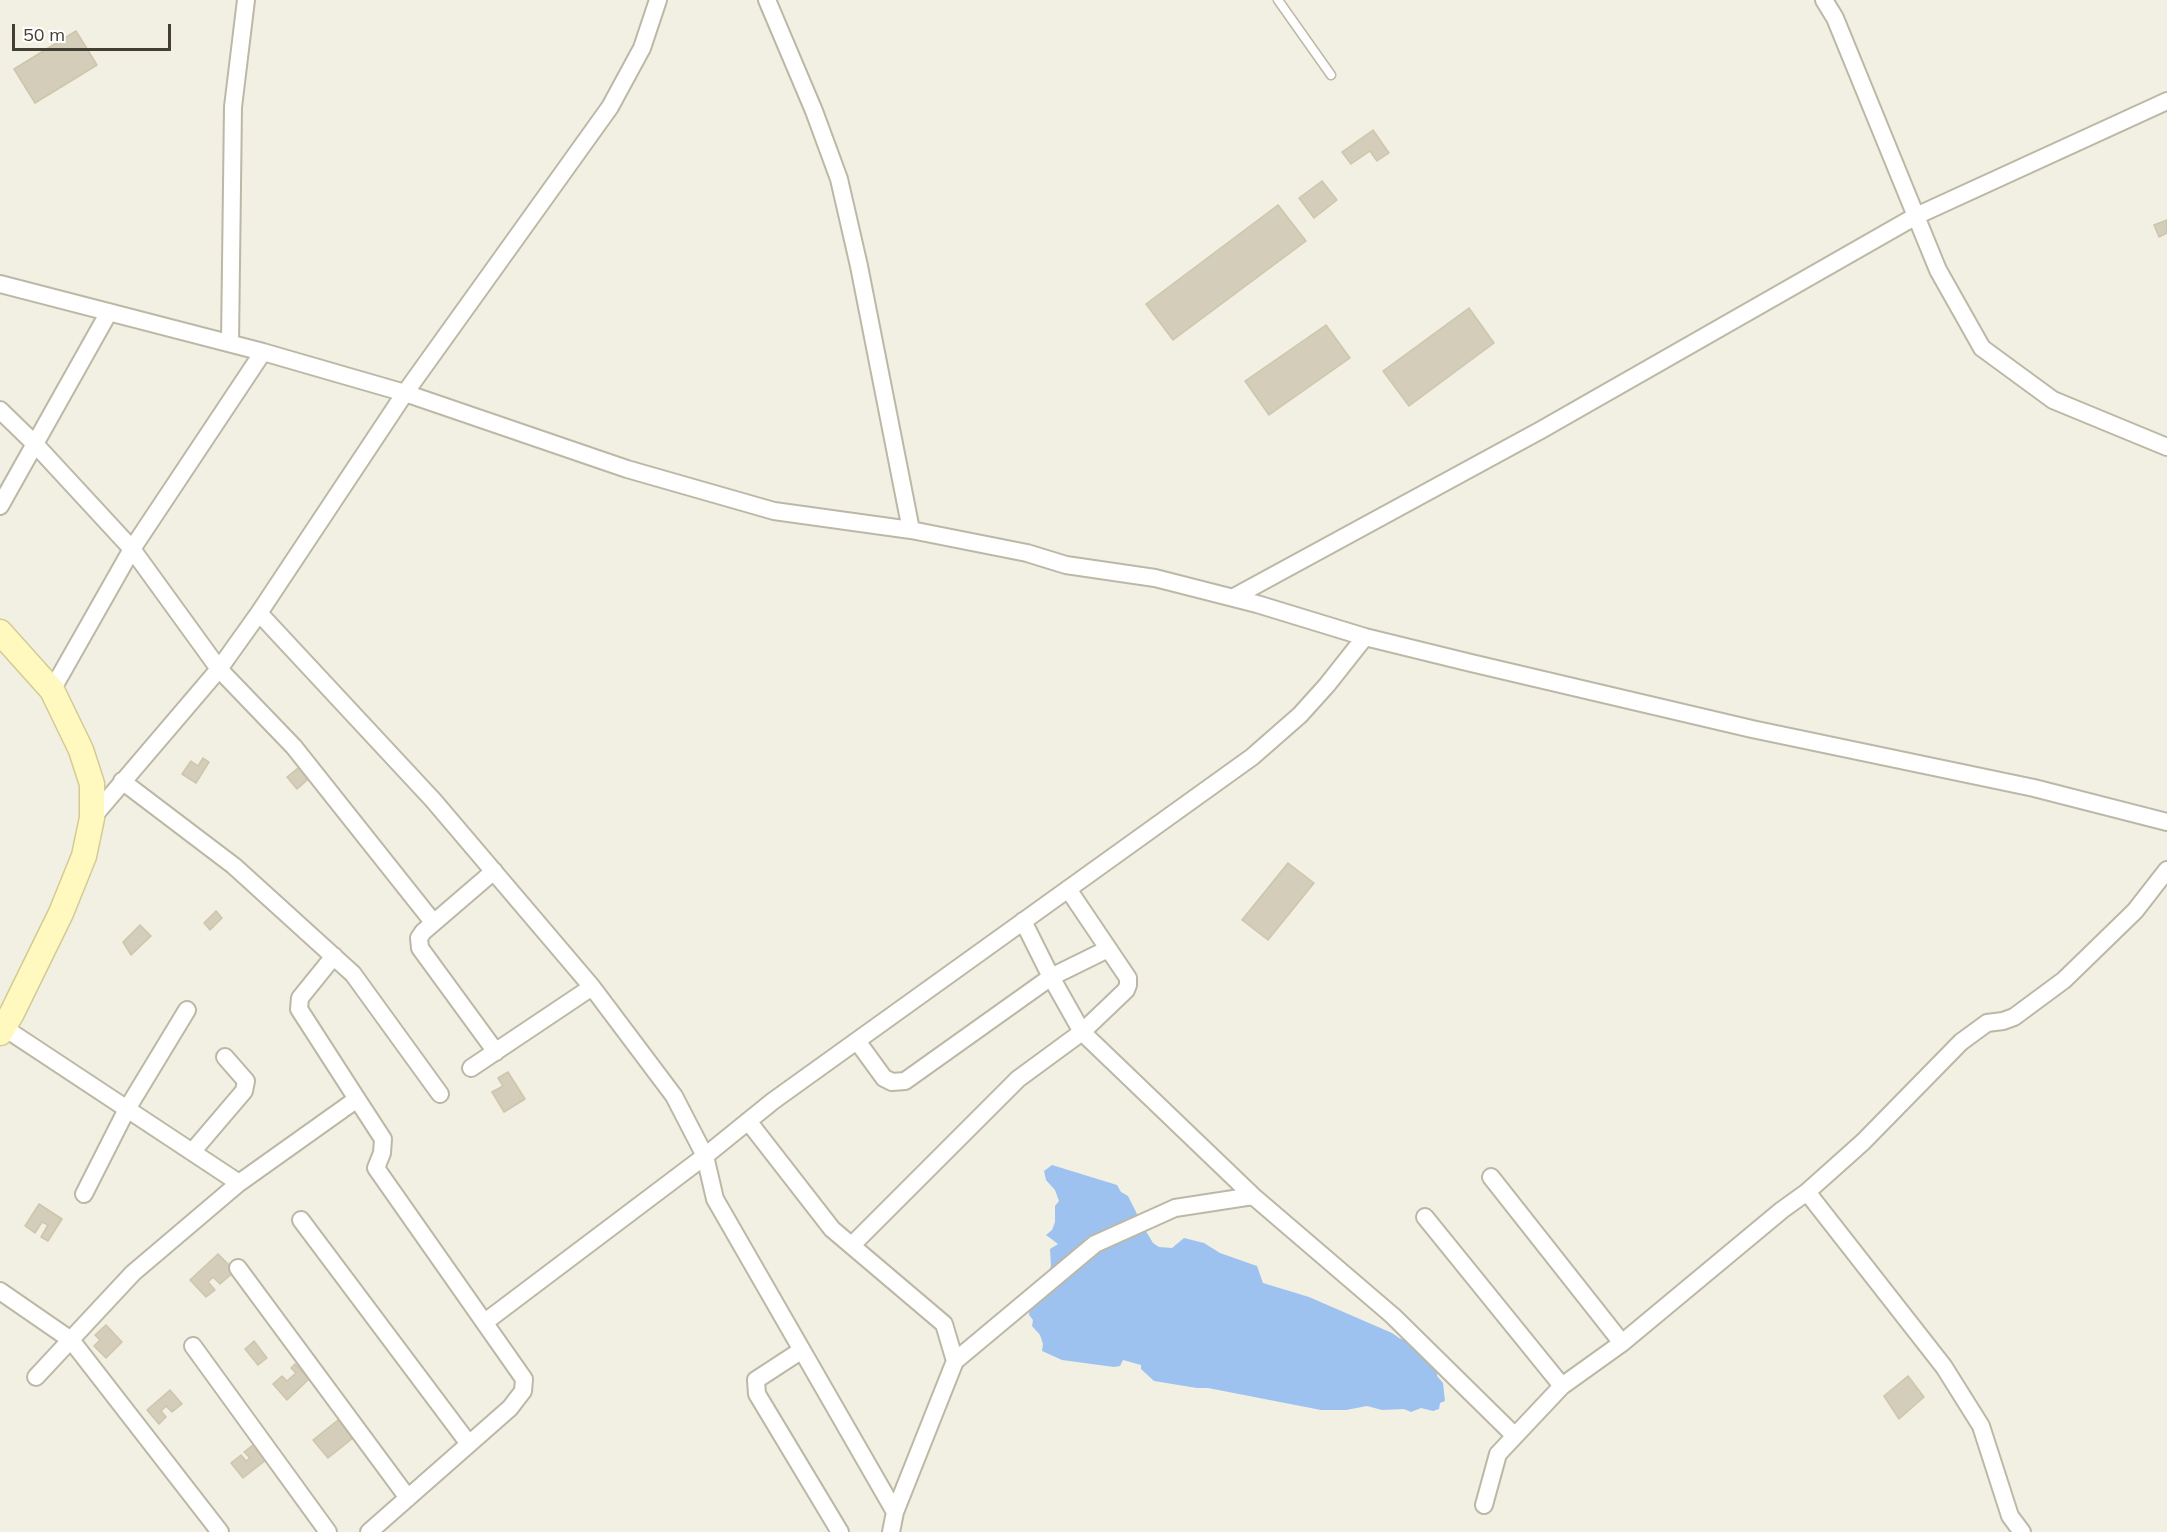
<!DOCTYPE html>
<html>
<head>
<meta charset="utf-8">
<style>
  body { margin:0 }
  #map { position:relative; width:2167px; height:1532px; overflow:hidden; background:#f2efe3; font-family:Mulish,sans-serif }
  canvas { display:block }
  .scale { position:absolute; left:12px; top:24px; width:159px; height:27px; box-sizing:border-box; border:3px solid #434033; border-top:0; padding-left:8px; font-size:18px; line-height:21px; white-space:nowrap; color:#434033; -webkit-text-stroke:4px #fff; paint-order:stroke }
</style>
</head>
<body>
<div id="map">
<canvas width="2167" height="1532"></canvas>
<div class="scale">50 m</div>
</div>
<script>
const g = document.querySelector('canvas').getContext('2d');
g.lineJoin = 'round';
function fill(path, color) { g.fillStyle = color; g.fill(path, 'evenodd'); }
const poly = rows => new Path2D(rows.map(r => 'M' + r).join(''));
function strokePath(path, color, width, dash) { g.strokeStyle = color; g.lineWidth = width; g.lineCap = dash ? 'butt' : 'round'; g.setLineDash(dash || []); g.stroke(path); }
const water = poly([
  [1052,1165,1117,1185,1121,1192,1128,1196,1144,1228,1153,1243,1159,1247,1172,1248,1184,1238,1204,1243,1220,1253,1257,1266,1263,1283,1309,1297,1392,1333,1399,1338,1409,1342,1438,1368,1437,1376,1443,1383,1445,1401,1440,1403,1439,1409,1433,1411,1421,1408,1411,1412,1404,1409,1382,1410,1367,1406,1346,1410,1321,1410,1208,1388,1197,1388,1154,1381,1141,1369,1141,1365,1123,1360,1120,1366,1114,1367,1062,1360,1042,1351,1043,1344,1040,1335,1032,1326,1033,1320,1029,1315,1030,1305,1045,1280,1051,1266,1050,1249,1058,1244,1046,1235,1052,1230,1055,1222,1055,1206,1059,1201,1055,1190,1046,1180,1044,1171]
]);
const building = poly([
  [76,31,97,65,35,103,14,69,76,31],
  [1373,130,1389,153,1377,161,1370,151,1351,164,1342,152,1373,130],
  [1322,181,1337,200,1314,218,1299,198,1322,181],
  [1278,205,1306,241,1173,340,1146,304,1278,205],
  [2167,220,2167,233,2159,237,2154,225,2167,220],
  [1469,308,1494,343,1409,406,1383,371,1469,308],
  [1326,325,1350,358,1269,415,1245,381,1326,325],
  [203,758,209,762,196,783,182,774,191,761,198,766,203,758],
  [303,764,313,775,297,789,287,777,303,764],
  [1288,863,1314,883,1268,940,1242,920,1288,863],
  [216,911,222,918,210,930,204,923,216,911],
  [140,925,151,936,131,955,123,942,140,925],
  [508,1072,525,1099,504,1112,492,1092,503,1086,498,1078,508,1072],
  [39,1204,62,1219,48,1241,41,1237,48,1225,42,1222,35,1233,25,1226,39,1204],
  [218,1254,235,1271,220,1284,213,1277,208,1282,215,1290,206,1297,190,1280,218,1254],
  [106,1325,122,1342,106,1358,94,1346,100,1340,95,1335,106,1325],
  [254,1341,267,1358,258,1365,245,1349,254,1341],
  [295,1364,309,1379,287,1400,273,1384,282,1376,287,1381,296,1373,291,1368,295,1364],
  [1908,1376,1924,1397,1899,1419,1884,1396,1908,1376],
  [170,1390,182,1404,172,1412,166,1406,161,1411,166,1417,159,1424,147,1410,170,1390],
  [338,1420,353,1438,328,1458,313,1440,338,1420],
  [258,1441,271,1456,243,1478,231,1463,241,1455,246,1461,250,1458,244,1452,258,1441]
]);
const lane = poly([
  [1278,0,1331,75]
]);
const street = poly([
  [767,0,814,111,839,179,859,266,911,530],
  [1824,0,1835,18,1938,270,1982,348,2053,400,2167,447],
  [0,284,263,352,405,393,627,469,774,511,911,530,1027,553,1066,565,1155,578,1257,604,1365,637,1471,663,1752,729,2034,788,2167,822],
  [230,343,233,107,246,0],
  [0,410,35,444,132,549,219,669,294,747,433,922],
  [0,506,109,312],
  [1234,597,1541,430,1916,216,2167,101],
  [259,613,433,800,592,987,674,1096,705,1156,715,1199,895,1512],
  [52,690,132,549,263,352],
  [122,781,234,866,353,974,440,1094],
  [92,818,219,669,259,613,405,393,610,107,642,48,658,0],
  [494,871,423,932,419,938,420,948,496,1052],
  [1023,921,1051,977,1082,1032,1253,1196,1393,1316,1515,1436],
  [334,956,300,998,299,1009,357,1099],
  [3,1027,239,1183],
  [857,1041,884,1078,892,1082,905,1081,1051,977,1108,949],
  [471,1068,592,987],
  [748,1121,832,1229,944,1324,955,1361],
  [192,1152,244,1091,246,1081,225,1057],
  [1491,1177,1622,1343],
  [1807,1192,1863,1142,1961,1042,1987,1023,2003,1021,2014,1017,2064,980,2135,911,2167,870],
  [84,1194,127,1109,187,1010],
  [1425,1217,1562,1386],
  [301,1220,469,1444],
  [852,1245,1018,1079,1082,1032,1126,990,1128,985,1128,978,1068,889],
  [238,1268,408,1498],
  [0,1291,71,1340,220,1532],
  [485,1322,705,1156,773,1101,1252,757,1300,715,1327,685,1365,637],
  [193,1346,328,1532],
  [802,1350,756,1380,757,1394,840,1532],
  [36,1377,133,1273,239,1183,357,1099,383,1139,382,1153,376,1168,524,1379,523,1391,510,1408,369,1532],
  [1484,1505,1498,1454,1562,1386,1622,1343,1782,1210,1807,1192,1944,1367,1981,1426,2010,1516,2022,1532],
  [891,1532,895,1512,955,1361,1095,1244,1175,1208,1253,1196]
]);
const secondary = poly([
  [0,632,52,690,81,750,92,784,92,818,84,856,61,913,12,1013,0,1033]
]);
fill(water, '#9ec2f0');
fill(building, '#d3cdb9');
strokePath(building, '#cec6ac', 1.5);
strokePath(lane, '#bdb8a6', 11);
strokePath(street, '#bdb8a6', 20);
strokePath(secondary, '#d2cb93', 27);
strokePath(lane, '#fff', 8);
strokePath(street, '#fff', 16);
strokePath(secondary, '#fff9c0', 24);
</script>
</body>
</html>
